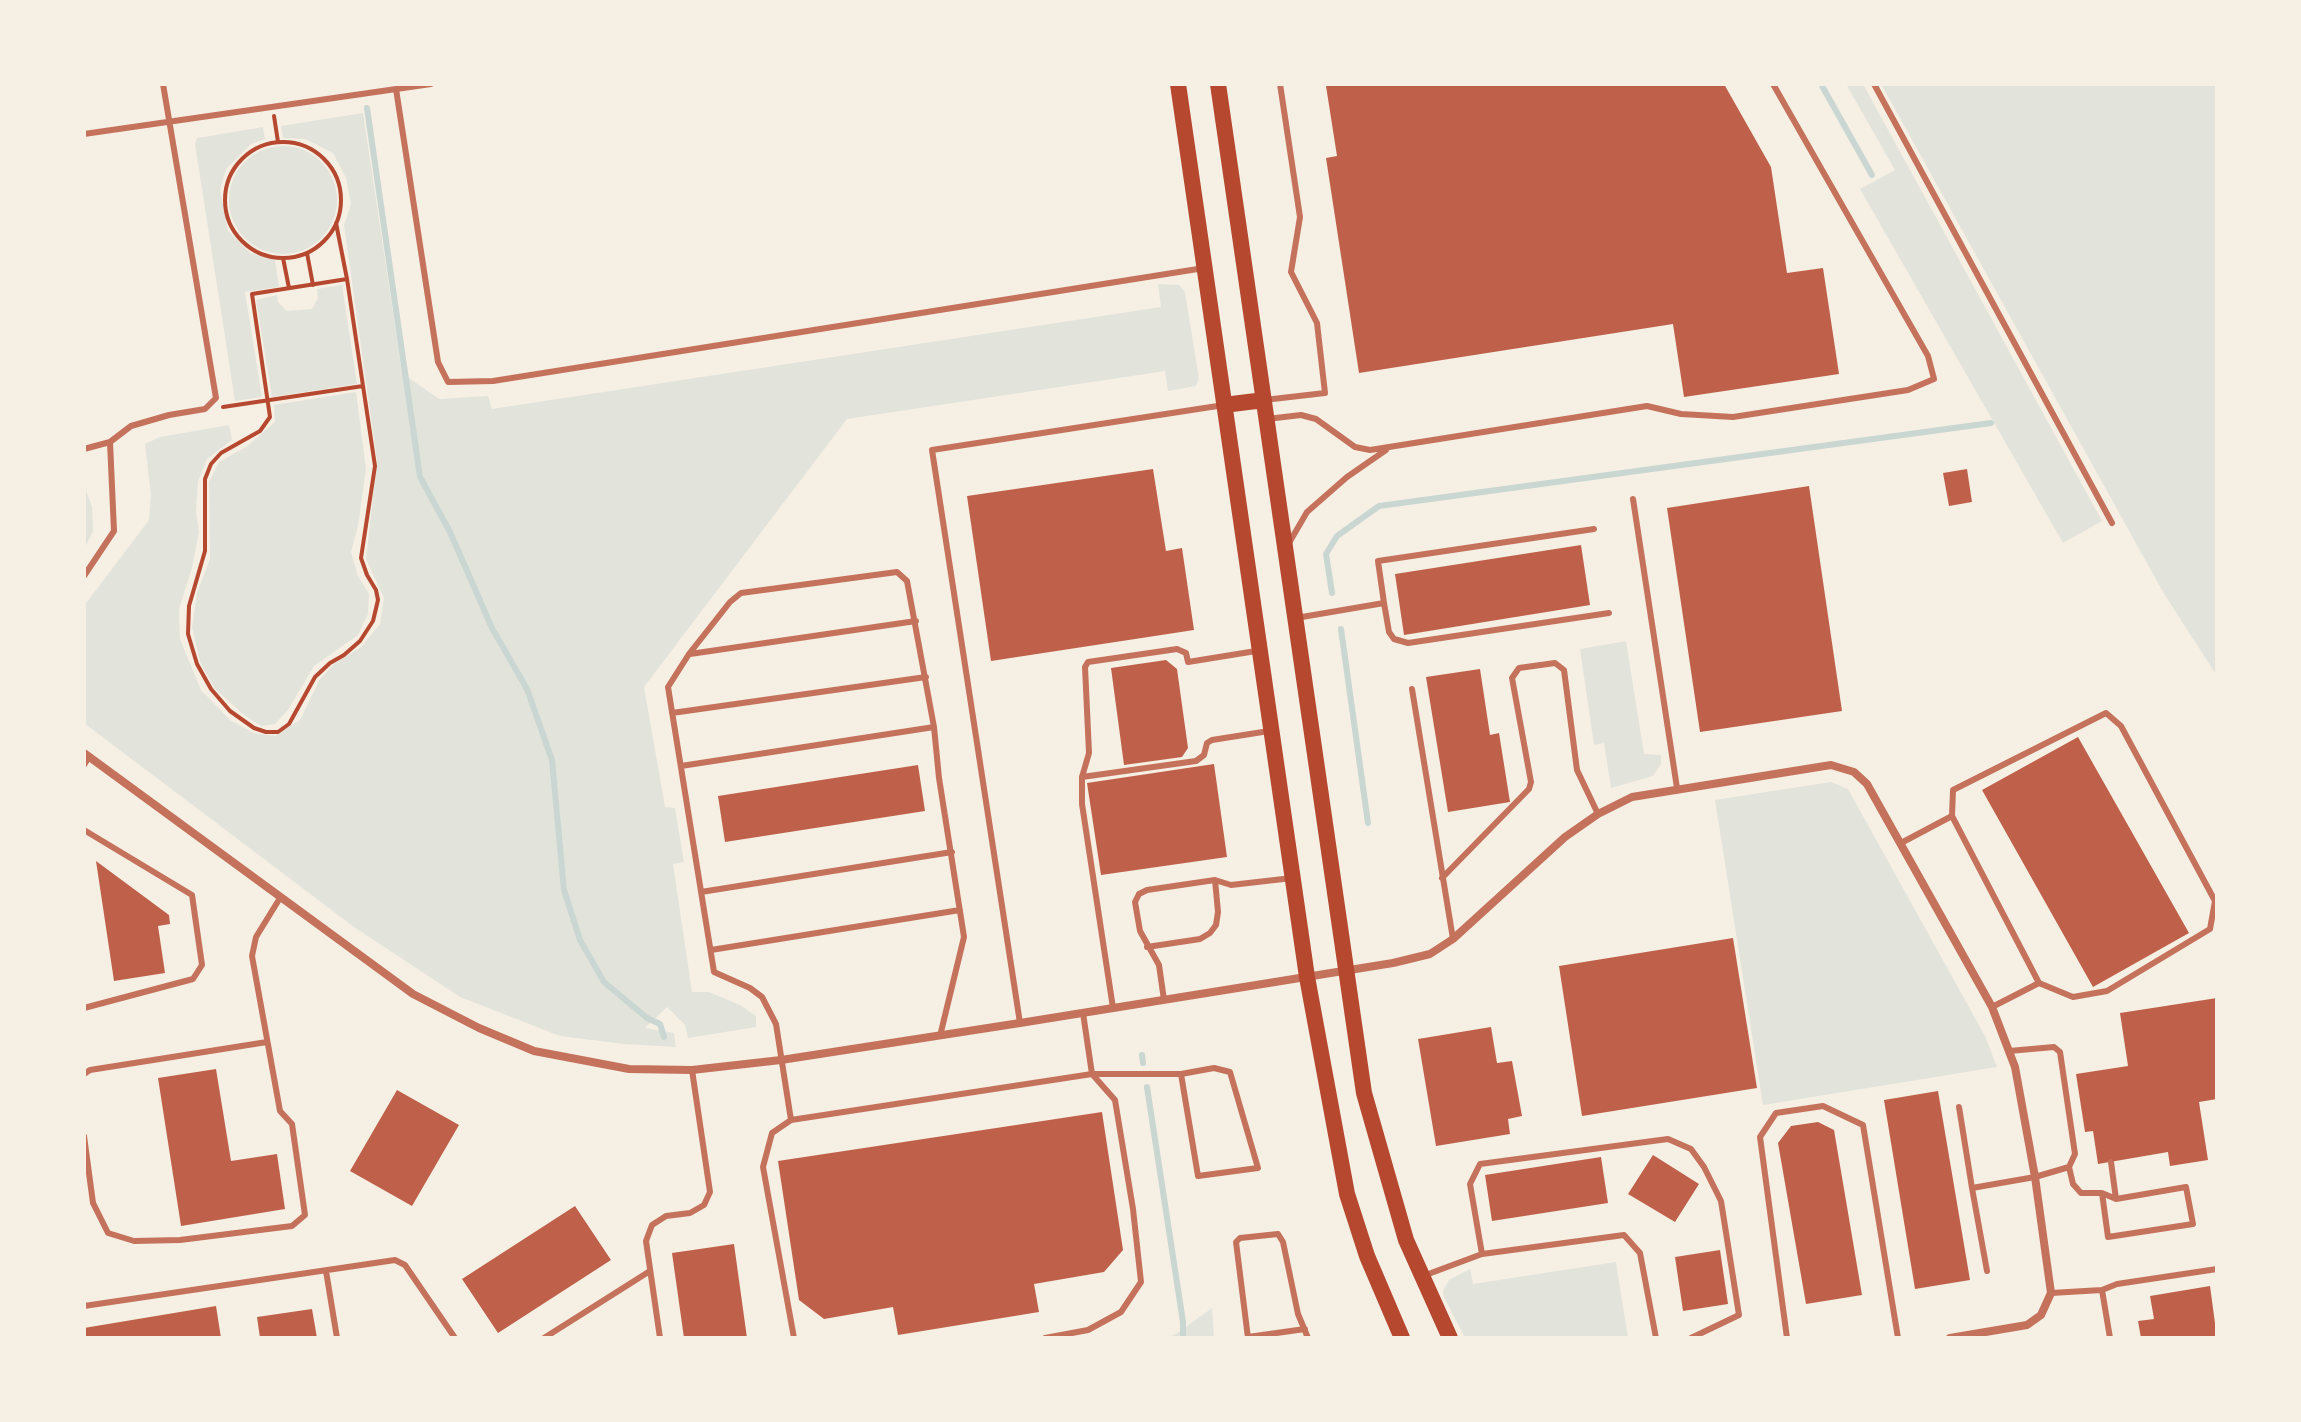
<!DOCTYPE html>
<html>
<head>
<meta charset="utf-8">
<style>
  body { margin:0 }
  #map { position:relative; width:2301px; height:1422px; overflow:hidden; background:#f6efe4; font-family:Overpass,sans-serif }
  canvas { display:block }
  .frame { position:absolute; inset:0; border:86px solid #f6efe4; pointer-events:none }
</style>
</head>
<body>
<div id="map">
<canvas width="2301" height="1422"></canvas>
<div class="frame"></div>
</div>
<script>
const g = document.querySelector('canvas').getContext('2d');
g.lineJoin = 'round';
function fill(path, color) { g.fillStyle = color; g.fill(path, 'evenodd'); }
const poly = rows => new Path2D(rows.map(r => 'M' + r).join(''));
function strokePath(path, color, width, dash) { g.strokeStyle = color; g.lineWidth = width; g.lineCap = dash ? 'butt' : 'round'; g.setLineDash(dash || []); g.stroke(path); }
const green = poly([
  [1846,84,1863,84,2102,521,2063,543,1860,189,1895,170],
  [1881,84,2217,84,2217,676,2163,592],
  [363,113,402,373,439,399,488,396,492,409,1161,307,1158,284,1179,285,1185,292,1199,379,1196,386,1168,391,1165,371,847,419,644,687,665,807,675,808,684,862,673,864,692,992,709,992,740,1005,756,1016,756,1027,688,1038,685,1025,667,1007,645,1028,674,1033,676,1047,624,1044,560,1036,460,997,354,927,84,723,84,606,149,520,151,495,145,444,160,437,229,425,232,440,207,459,198,481,196,511,199,532,192,568,179,609,180,639,201,690,230,720,254,733,275,736,300,720,320,679,334,664,361,647,380,624,384,598,366,559,377,461,344,225,351,204,346,178,333,153,305,139,283,138,281,126],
  [263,127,265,139,251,144,226,169,220,190,228,231,250,253,275,260,279,287,245,292,262,397,235,401,195,144,197,138],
  '229 200a54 54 0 1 1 108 0a54 54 0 1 1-108 0Z',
  [342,285,357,384,272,397,256,300,277,295,278,302,287,311,312,309,318,298,317,289],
  [356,392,366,469,358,526,351,552,358,576,369,594,368,614,358,635,314,666,288,710,275,724,261,726,244,715,215,689,200,662,192,627,197,593,210,559,209,482,219,462,246,447,275,422,274,405],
  [84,485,92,507,93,531,84,550],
  [1626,641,1644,754,1661,755,1661,764,1653,776,1611,788,1604,743,1594,745,1580,649],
  [1831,782,1848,789,1985,1036,1997,1067,1763,1105,1715,800],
  [1616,1262,1628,1338,1465,1338,1444,1297,1443,1291,1449,1280,1470,1269,1473,1284],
  [1212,1308,1214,1338,1165,1338,1176,1334]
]);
const stream = poly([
  [1821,84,1872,175],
  [367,108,420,477,450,532,492,628,527,689,552,760,564,890,580,940,604,982,647,1018,660,1024,664,1037],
  [1332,593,1326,554,1337,536,1379,506,1991,423],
  [1341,629,1368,823],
  [1142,1055,1143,1063],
  [1147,1087,1183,1322,1183,1338]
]);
const building = poly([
  [1341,84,1724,84,1771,167,1787,273,1823,268,1839,374,1684,397,1673,324,1359,373,1326,158,1337,156,1326,86],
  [1153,469,1166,551,1182,548,1194,630,991,661,967,496],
  [1967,469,1972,502,1949,506,1943,473],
  [1809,486,1842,711,1700,732,1667,508],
  [1581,545,1590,605,1404,635,1395,574],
  [1166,660,1177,669,1188,748,1182,757,1124,765,1111,668],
  [1480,669,1490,735,1499,733,1510,802,1448,812,1426,677],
  [2078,737,2189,933,2093,987,1982,790],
  [1214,764,1227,857,1101,875,1087,783],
  [918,765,925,811,725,842,718,796],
  [96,861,169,915,170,924,158,926,165,973,114,981],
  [1733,938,1757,1088,1582,1116,1559,966],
  [2217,998,2217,1099,2199,1102,2208,1160,2170,1166,2168,1152,2098,1164,2093,1131,2085,1132,2076,1074,2128,1066,2120,1013],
  [1491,1027,1497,1063,1512,1061,1522,1116,1508,1119,1510,1134,1436,1146,1418,1039],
  [216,1069,231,1161,277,1154,285,1209,181,1226,158,1078],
  [397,1090,459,1125,412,1206,350,1171],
  [1938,1091,1970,1280,1915,1289,1884,1100],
  [1102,1112,1123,1250,1104,1272,1034,1284,1039,1312,898,1335,893,1307,824,1319,799,1300,778,1161],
  [1818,1122,1834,1130,1862,1295,1806,1304,1778,1143,1791,1126],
  [1653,1155,1699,1184,1675,1222,1628,1194],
  [1601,1157,1608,1203,1492,1221,1485,1175],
  [575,1206,611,1260,498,1333,462,1279],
  [734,1244,747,1338,684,1338,672,1253],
  [1720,1250,1728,1304,1683,1311,1675,1257],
  [2210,1286,2217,1338,2141,1338,2138,1321,2154,1319,2150,1296],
  [216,1306,221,1338,84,1338,84,1328],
  [312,1309,317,1338,260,1338,257,1317]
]);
const path = poly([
  [274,116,278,142],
  '225 200a58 58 0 1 1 116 0a58 58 0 1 1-116 0Z',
  [336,223,347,279,375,466,361,558,367,575,376,590,378,600,373,621,360,641,344,655,330,663,315,677,289,724,278,732,266,732,254,728,230,711,211,689,197,664,188,634,189,606,205,551,205,479,211,464,221,453,260,431,270,417,252,294,347,279],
  [307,253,313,285],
  [283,258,289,288],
  [223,407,363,386]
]);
const service = poly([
  [1874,84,2112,523],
  [396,89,438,362,448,382,493,381,1204,268],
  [84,134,431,84],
  [1264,400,1325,393,1317,323,1291,272,1300,217,1280,84],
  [1267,419,1301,415,1316,419,1355,447,1370,450,1647,406,1681,414,1733,417,1908,390,1934,379,1928,356,1773,84],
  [84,449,110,442],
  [1633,499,1677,788],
  [1289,543,1307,512,1347,477,1386,450],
  [84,576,114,531,110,442,131,426,169,415,205,409,216,398,163,84],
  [1384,603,1378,561,1594,529],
  [1296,618,1384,603,1389,632,1394,639,1408,643,1609,613],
  [690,654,916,621],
  [1412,689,1453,939],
  [672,713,926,677],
  [84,765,89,757],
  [681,766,934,727],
  [1082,777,1196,761,1204,755,1207,743,1212,740,1269,731],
  [1952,816,2039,983],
  [84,830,192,895,202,965,193,979,84,1008],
  [1901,843,1952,816,1953,790,2106,713,2121,726,2215,901,2210,929,2107,991,2073,997,2039,983,1992,1007],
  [1442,878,1529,789,1531,782,1512,678,1519,668,1555,663,1564,670,1577,770,1598,814],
  [701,892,952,852],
  [1147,947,1200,939,1210,933,1216,925,1218,912,1215,880],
  [711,950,960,910],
  [1164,1000,1159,965,1140,931,1135,902,1139,894,1147,890,1215,880,1231,885,1292,878],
  [1113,1008,1082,804,1082,777,1089,753,1085,667,1088,662,1177,649,1186,653,1188,662,1256,651],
  [1083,1013,1092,1074,1181,1074,1198,1176,1258,1168,1230,1072,1214,1068,1181,1074],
  [1020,1023,932,450,1224,405],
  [84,1074,90,1070,267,1042],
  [1959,1107,1972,1188,2035,1177,2069,1167,2075,1154,2060,1052,2054,1047,2009,1051],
  [791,1120,776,1024,762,997,750,988,714,972,668,687,689,654,730,602,741,593,897,572,907,581,934,727,939,778,964,937,940,1036],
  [84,1136,93,1203,108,1233,134,1241,180,1240,292,1226,305,1215,292,1124,280,1111,252,956,256,937,280,898],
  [2111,1162,2116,1199],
  [2069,1167,2073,1184,2081,1193,2102,1193,2108,1237,2193,1224,2186,1187,2116,1199,2102,1193],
  [1972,1188,1987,1271],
  [1482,1254,1470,1184,1480,1164,1668,1139,1691,1149,1704,1167,1721,1201,1739,1315,1691,1338],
  [326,1271,337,1338],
  [1423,1276,1482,1254,1624,1235,1640,1253,1656,1338],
  [2102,1290,2117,1284,2217,1269],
  [2051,1293,2102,1290,2110,1338],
  [84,1306,395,1260,405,1265,455,1338],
  [1248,1337,1305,1329],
  [544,1338,650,1271],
  [660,1338,646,1241,652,1225,666,1216,690,1213,704,1205,710,1192,692,1070],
  [794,1338,763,1167,772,1133,791,1120,1092,1074,1115,1100,1133,1209,1141,1282,1121,1312,1088,1330,1045,1338],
  [1248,1338,1236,1242,1240,1238,1278,1234,1283,1242,1298,1314,1308,1338],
  [1787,1338,1760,1137,1776,1113,1823,1106,1863,1125,1898,1338]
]);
const minor = poly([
  [84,753,413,994,479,1028,534,1051,629,1069,692,1070,781,1060,1020,1023,1393,963,1430,954,1453,939,1565,837,1598,814,1632,797,1831,765,1854,772,1867,784,1992,1007,2015,1067,2035,1177,2051,1293,2041,1315,2027,1325,1950,1338]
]);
const secondary = poly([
  [1178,84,1307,977,1347,1194,1367,1256,1402,1338],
  [1218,84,1364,1093,1406,1240,1450,1338],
  [1224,405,1264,400]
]);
fill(green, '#e2e4dc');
strokePath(stream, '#c9d6d2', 6);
fill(building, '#bf614a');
strokePath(path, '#b5482f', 4);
strokePath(service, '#c5725c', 6);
strokePath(minor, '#c5725c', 8);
strokePath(secondary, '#b5482f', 16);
</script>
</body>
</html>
